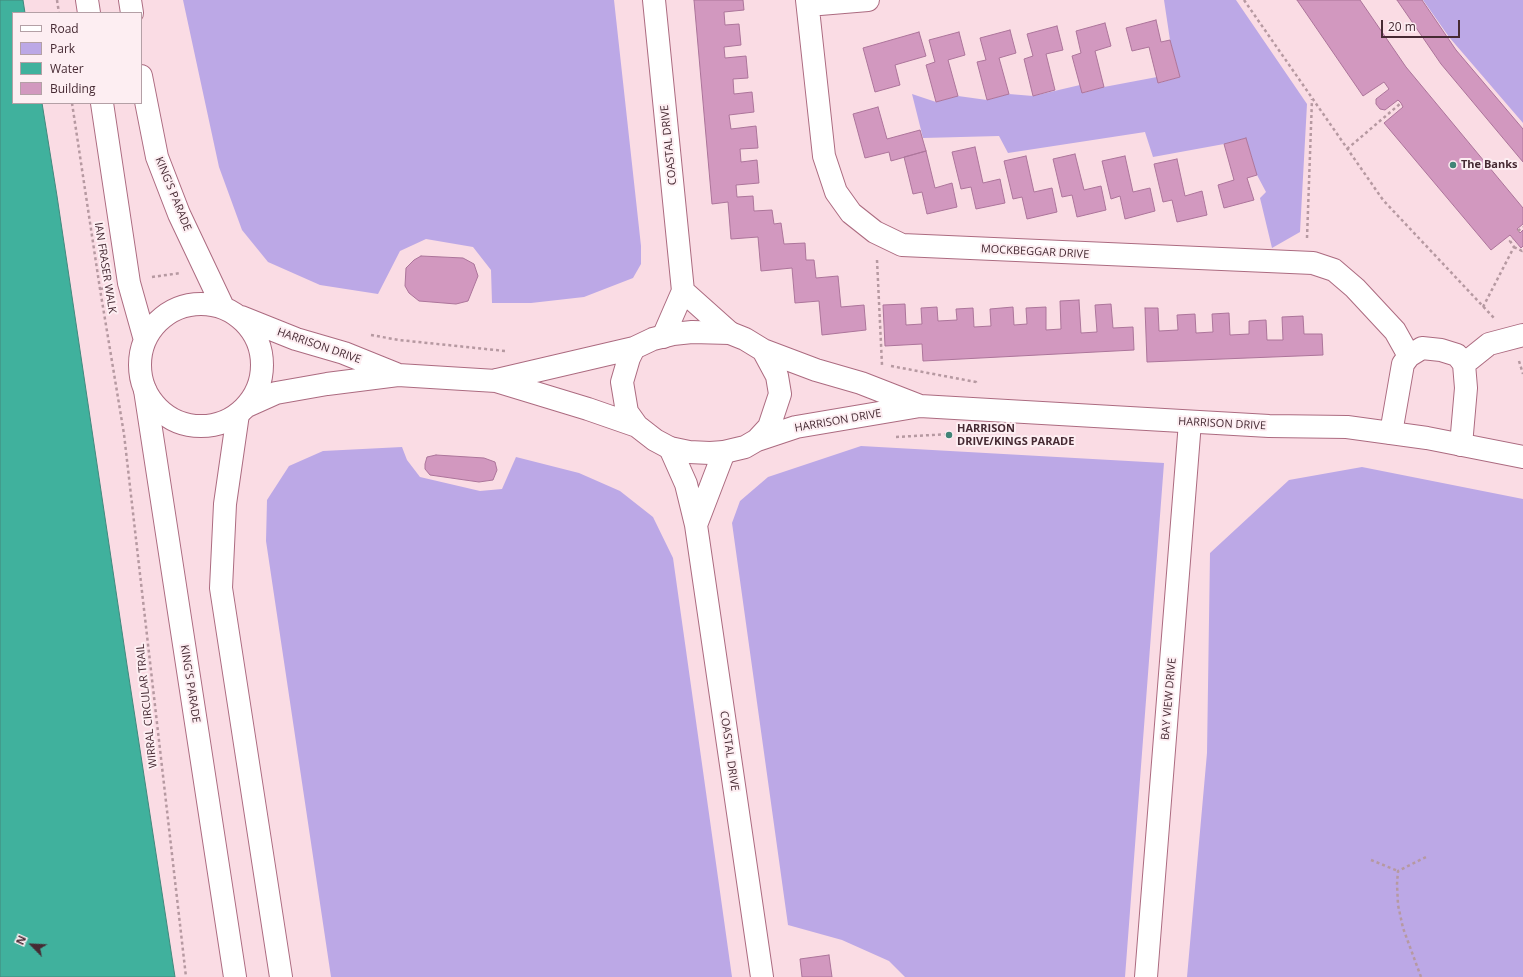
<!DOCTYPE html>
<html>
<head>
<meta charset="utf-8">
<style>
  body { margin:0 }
  #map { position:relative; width:1523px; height:977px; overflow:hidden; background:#fadce4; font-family:"Open Sans",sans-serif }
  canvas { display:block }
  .legend { position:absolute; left:12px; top:12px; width:130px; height:92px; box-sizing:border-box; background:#fdeef2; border:1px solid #b4a0a6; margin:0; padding:5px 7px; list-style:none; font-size:12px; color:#462a33 }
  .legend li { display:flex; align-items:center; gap:8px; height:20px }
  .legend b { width:20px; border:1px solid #b4a0a6 }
  .north { position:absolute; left:12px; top:925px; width:40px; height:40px; -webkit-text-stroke:3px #fdeef2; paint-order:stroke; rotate:294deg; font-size:11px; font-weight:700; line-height:16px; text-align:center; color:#462a33 }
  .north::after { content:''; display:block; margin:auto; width:14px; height:18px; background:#462a33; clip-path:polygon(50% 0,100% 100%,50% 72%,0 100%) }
  .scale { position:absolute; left:1381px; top:20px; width:79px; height:18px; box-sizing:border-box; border:2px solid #462a33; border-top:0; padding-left:5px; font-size:12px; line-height:14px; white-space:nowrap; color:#462a33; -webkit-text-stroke:3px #fdeef2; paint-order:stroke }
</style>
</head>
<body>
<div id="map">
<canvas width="1523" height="977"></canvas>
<ul class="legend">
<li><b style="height:5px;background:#fff"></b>Road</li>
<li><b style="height:11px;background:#bca8e6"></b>Park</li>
<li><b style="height:11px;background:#40b19d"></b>Water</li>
<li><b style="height:11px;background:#d298bf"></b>Building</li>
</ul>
<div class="north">N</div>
<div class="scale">20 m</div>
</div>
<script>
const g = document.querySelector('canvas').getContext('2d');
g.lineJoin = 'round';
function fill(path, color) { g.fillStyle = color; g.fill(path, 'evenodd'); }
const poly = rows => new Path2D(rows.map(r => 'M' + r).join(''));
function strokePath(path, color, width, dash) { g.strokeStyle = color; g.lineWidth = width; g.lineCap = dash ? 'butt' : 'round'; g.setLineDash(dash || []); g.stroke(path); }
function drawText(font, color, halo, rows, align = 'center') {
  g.font = font + ' "Open Sans",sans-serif'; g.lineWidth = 4; g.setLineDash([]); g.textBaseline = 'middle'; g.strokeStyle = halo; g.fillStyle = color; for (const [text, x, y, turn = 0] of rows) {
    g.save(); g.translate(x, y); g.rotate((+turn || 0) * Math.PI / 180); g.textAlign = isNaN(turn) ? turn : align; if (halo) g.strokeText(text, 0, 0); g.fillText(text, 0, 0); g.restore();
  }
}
const green = poly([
  [183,0,614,0,641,246,641,264,633,278,584,297,531,303,492,303,491,270,473,247,426,239,400,251,378,294,320,285,268,262,242,230,219,167],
  [1164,0,1236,0,1307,104,1300,232,1272,248,1260,198,1266,192,1257,175,1246,138,1224,144,1153,157,1145,132,1008,153,999,136,923,138,912,94,936,102,958,96,987,100,1009,94,1033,96,1080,85,1083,93,1104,87,1157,77,1159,83,1180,77,1170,40],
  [1423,0,1523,0,1523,123,1449,37],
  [861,446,1164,463,1125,977,905,977,889,961,842,940,788,925,732,523,740,501,768,477],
  [402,447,407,460,420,477,480,491,502,489,516,457,579,473,620,491,653,517,673,558,732,977,331,977,266,541,267,500,289,466,323,451],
  [1362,467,1523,499,1523,977,1187,977,1207,753,1210,553,1289,480]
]);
const water = poly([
  [0,0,23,0,25,13,13,13,13,103,42,103,57,196,127,665,175,977,0,977,0,0]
]);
const building = poly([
  [694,0,743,0,744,10,724,12,725,25,739,24,741,45,724,47,725,58,746,56,748,78,733,79,734,94,752,92,754,112,729,115,731,129,756,126,758,148,740,149,741,162,757,160,759,183,736,185,737,197,753,196,754,211,772,210,774,224,781,223,784,244,805,243,806,260,814,260,816,278,838,276,841,307,864,305,866,330,822,335,819,301,795,303,792,268,761,271,758,237,731,239,728,202,712,204,694,0],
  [1297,0,1360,0,1406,67,1523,208,1523,224,1517,229,1520,233,1523,230,1523,246,1521,248,1510,235,1491,250,1384,123,1403,107,1401,103,1398,100,1385,110,1380,109,1376,104,1376,99,1389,89,1384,82,1363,96,1297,0],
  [1397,0,1422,0,1456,50,1523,129,1523,162,1441,64,1397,0],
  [1156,20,1161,42,1170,40,1180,77,1158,83,1149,47,1132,51,1126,28,1156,20],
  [1105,23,1111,46,1095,51,1104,87,1082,93,1072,56,1081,53,1076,31,1105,23],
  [1057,26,1063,50,1046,54,1055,90,1033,96,1024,59,1033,56,1027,34,1057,26],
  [1010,30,1016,53,999,58,1009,94,987,100,977,62,986,60,980,38,1010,30],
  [919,32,926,56,895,65,900,85,875,92,863,48,919,32],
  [959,32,965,55,948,60,958,96,936,102,926,65,935,62,929,40,959,32],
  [878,107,887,139,920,130,926,151,891,161,889,152,865,158,853,114,878,107],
  [1246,138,1257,175,1247,178,1254,200,1224,208,1218,185,1234,180,1224,144,1246,138],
  [975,147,983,183,1000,179,1005,203,976,209,971,187,961,189,952,152,975,147],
  [926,151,935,188,952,183,957,207,927,214,922,192,913,194,904,157,926,151],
  [1075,154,1084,190,1101,186,1106,210,1077,217,1072,195,1062,197,1053,159,1075,154],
  [1026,156,1034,192,1052,188,1057,212,1027,219,1022,197,1013,199,1004,161,1026,156],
  [1125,156,1133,192,1150,188,1155,211,1125,219,1120,196,1111,199,1102,161,1125,156],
  [1177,159,1185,196,1202,191,1207,215,1177,222,1172,200,1163,202,1154,164,1177,159],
  [421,256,463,258,474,264,478,276,468,301,456,304,419,301,409,293,405,286,406,268,414,260,421,256],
  [1079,300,1081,333,1097,332,1095,305,1111,304,1113,328,1133,327,1134,350,923,361,922,344,885,346,883,305,905,304,906,325,922,324,921,308,937,307,938,321,957,320,956,309,973,308,974,327,991,326,990,309,1013,307,1014,325,1027,324,1026,308,1046,307,1046,330,1061,329,1060,301,1079,300],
  [1145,308,1158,308,1159,331,1178,330,1177,315,1195,314,1196,333,1213,332,1212,314,1229,313,1230,335,1249,334,1249,321,1266,320,1267,340,1283,340,1282,317,1303,316,1304,334,1322,334,1323,355,1147,362,1145,308],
  [436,455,484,458,495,462,497,470,493,480,479,482,430,475,425,469,425,464,427,457,436,455],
  [829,955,832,977,802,977,800,959,829,955]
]);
const path = poly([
  [57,0,59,13],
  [1244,0,1383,200,1494,318],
  [72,103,100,289,124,434,186,977],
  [1347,149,1401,103],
  [1518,231,1523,227],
  [1307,238,1312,99],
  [1514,247,1522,251,1523,250],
  [877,260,882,365],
  [152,277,181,273],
  [100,289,106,288],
  [1483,307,1514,247,1510,241,1513,239],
  [371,335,399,340,505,351],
  [1519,361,1523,374],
  [891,366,976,382,976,384],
  [896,437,951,434],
  [1371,860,1398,871],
  [1421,977,1403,928,1398,905,1397,884,1398,871,1428,856]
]);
const minor = poly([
  [807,0,824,156,836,192,851,213,875,232,902,245,1313,263,1334,270,1355,288,1395,331,1409,356],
  [808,5,868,0],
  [1464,364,1489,344,1523,335],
  [145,390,235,977],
  [238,414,225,504,221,588,281,977],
  [1391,433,1403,364,1409,356,1422,348,1441,350,1457,355,1464,364,1466,388,1461,445],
  [670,448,686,484,696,525,762,977],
  [696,525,724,452],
  [1146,977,1190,422]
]);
const tertiary = poly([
  [654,0,683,291,663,337],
  [683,291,730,333]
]);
const primary = poly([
  [87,0,89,13],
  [130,0,132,13],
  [141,76,157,157,179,214,223,307],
  [102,103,129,283,145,340],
  '140 365a61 61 0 1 1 122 0a61 61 0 1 1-122 0Z',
  [241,317,296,339,344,353,396,374],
  [692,332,730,333,745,339,763,350,777,376,780,394,769,427,757,440,745,447,724,452,710,453,689,452,670,448,655,440,637,426,627,412,622,382,629,358,634,348,653,339,673,334,692,332],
  [763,350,816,370,861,383,920,406],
  [497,380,634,348],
  [247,406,276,393,327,384,398,375,496,381,588,409,637,426],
  [757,440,796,427,920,406,1269,426,1347,427,1427,438,1523,457]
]);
const markers = [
  [1453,165,4,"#408477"],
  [949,435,4,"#408477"]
];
const streetNames = [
  ["COASTAL DRIVE",669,145,-96],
  ["KING'S PARADE",173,194,68],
  ["MOCKBEGGAR DRIVE",1035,252,3],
  ["IAN FRASER WALK",105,268,81],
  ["HARRISON DRIVE",319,346,19],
  ["HARRISON DRIVE",838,421,-10],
  ["HARRISON DRIVE",1222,424,3],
  ["KING'S PARADE",190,684,81],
  ["BAY VIEW DRIVE",1169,699,-85],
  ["WIRRAL CIRCULAR TRAIL",147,706,-96],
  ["COASTAL DRIVE",729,751,82]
];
const poiNames = [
  ["The Banks",1461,165],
  ["HARRISON",957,429],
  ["DRIVE/KINGS PARADE",957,442]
];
fill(green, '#bca8e6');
fill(water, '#40b19d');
strokePath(water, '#42887d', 1);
fill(building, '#d298bf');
strokePath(building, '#ac749a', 1);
strokePath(minor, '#ac6b80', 24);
strokePath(tertiary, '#ac6b80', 24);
strokePath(primary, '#ac6b80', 24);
strokePath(path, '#b699a1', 2.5, [3, 3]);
strokePath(minor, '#fff', 22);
strokePath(tertiary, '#fff', 22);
strokePath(primary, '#fff', 22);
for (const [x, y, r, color] of markers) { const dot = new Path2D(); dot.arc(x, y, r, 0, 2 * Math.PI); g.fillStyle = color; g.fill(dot); strokePath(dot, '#fdeef2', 1.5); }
drawText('11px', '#462a33', '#fdeef2', streetNames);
drawText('bold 11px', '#462a33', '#fdeef2', poiNames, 'left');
</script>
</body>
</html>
